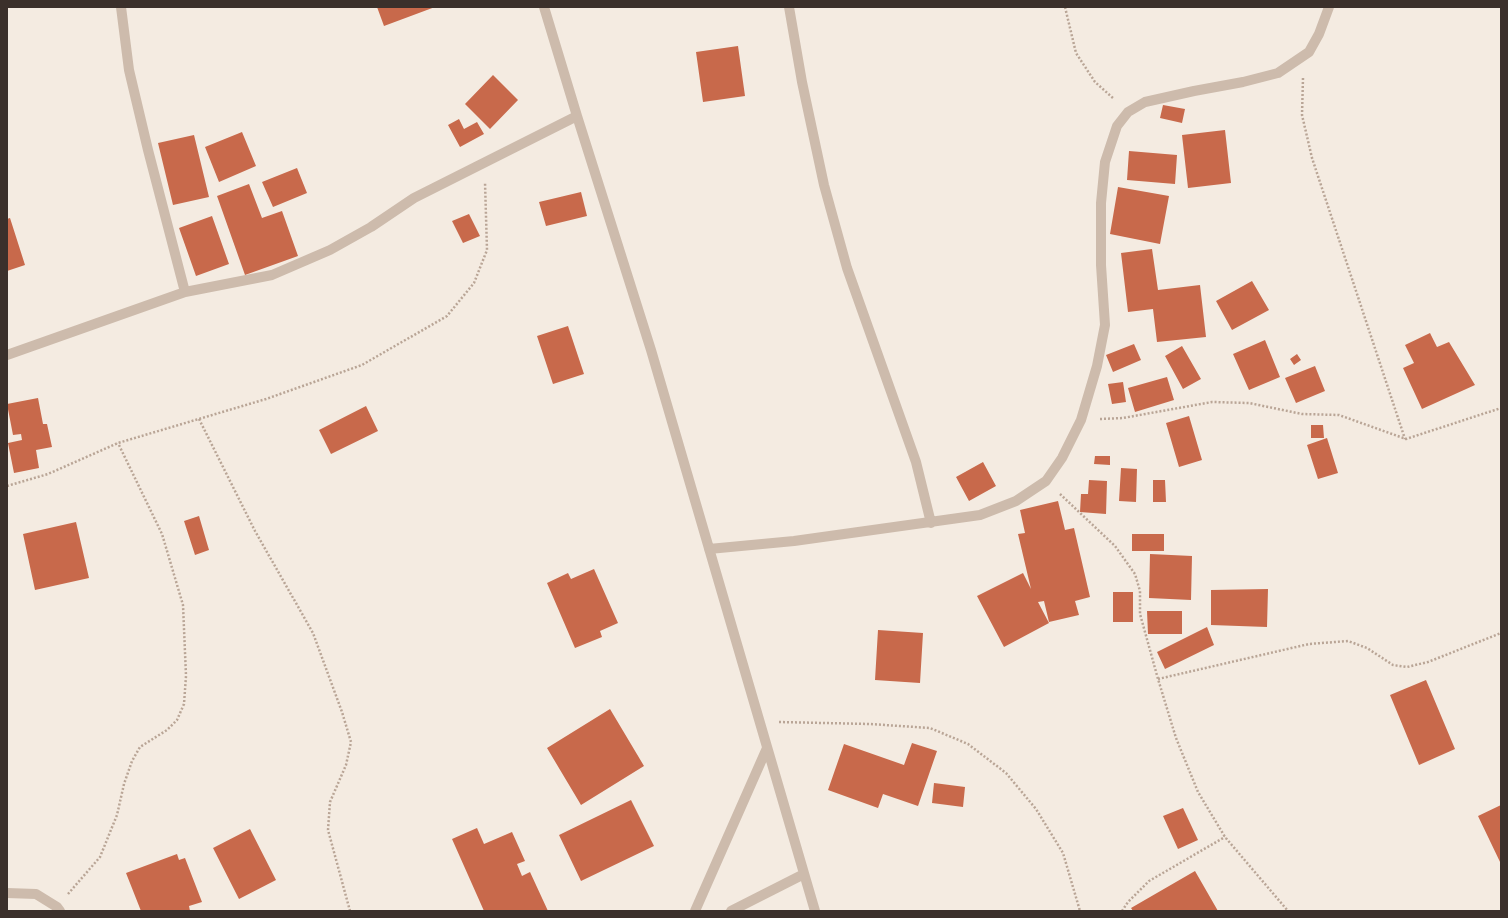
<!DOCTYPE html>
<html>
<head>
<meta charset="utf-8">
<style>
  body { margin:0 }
  #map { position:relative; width:1508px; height:918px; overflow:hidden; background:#f4ebe1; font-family:Montserrat,sans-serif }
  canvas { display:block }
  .frame { position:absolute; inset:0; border:8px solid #3b302b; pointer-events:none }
</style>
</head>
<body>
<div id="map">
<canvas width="1508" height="918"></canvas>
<div class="frame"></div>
</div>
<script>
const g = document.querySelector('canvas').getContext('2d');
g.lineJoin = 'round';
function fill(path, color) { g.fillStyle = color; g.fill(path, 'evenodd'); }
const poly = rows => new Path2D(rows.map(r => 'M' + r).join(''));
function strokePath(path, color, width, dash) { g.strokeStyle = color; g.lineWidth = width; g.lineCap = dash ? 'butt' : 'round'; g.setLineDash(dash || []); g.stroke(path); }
const building = poly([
  [377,7,435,7,384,26],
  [738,46,745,96,703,102,696,52],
  [493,75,518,100,490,129,465,104],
  [1163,105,1185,109,1182,123,1160,118],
  [459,119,464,129,477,122,484,134,460,147,448,125],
  [1225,130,1231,183,1188,188,1182,135],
  [242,132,256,166,219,182,205,147],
  [194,135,209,197,173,205,158,143],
  [1129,151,1177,155,1175,184,1127,180],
  [297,168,307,193,273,207,262,182],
  [249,184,262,218,282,211,298,256,245,275,217,196],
  [1118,187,1169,196,1160,244,1110,234],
  [581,192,587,216,546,226,539,202],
  [469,214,480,236,463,243,452,221],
  [212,216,229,264,196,276,179,228],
  [10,218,25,265,7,271,7,219],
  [1152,249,1158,290,1200,285,1206,337,1157,342,1153,309,1128,312,1121,253],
  [1252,281,1269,310,1232,330,1216,301],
  [568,326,584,374,553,384,537,336],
  [1430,333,1437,347,1449,342,1475,385,1422,409,1403,368,1414,363,1405,345],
  [1265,340,1280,377,1249,390,1233,354],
  [1134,344,1141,360,1113,372,1106,355],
  [1182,346,1201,379,1183,389,1165,356],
  [1297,354,1301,360,1294,365,1290,359],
  [1315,366,1325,391,1296,403,1285,378],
  [1167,377,1174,400,1135,412,1128,388],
  [1123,382,1126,402,1112,404,1108,384],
  [38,398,43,424,47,424,52,447,36,450,39,468,14,473,8,443,22,440,21,434,13,435,7,404],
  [366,406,378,431,331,454,319,430],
  [1189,416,1202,460,1179,467,1166,423],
  [1311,425,1323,425,1324,438,1311,438],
  [1327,438,1338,473,1318,479,1307,445],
  [1095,456,1110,456,1110,465,1094,464],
  [983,462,996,486,969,501,956,477],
  [1121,468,1137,469,1136,502,1119,501],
  [1089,480,1107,481,1106,514,1080,512,1081,494,1088,494],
  [1153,480,1165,480,1166,502,1153,502],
  [1058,501,1065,530,1074,528,1090,597,1075,601,1079,615,1049,622,1044,601,1038,602,1049,623,1004,647,977,596,1023,573,1031,589,1018,534,1025,533,1020,510],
  [199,516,209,550,195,555,184,521],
  [76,522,89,578,35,590,23,534],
  [1132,534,1164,534,1164,551,1132,551],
  [1150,554,1192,556,1191,600,1149,598],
  [594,569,618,623,600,631,602,637,575,648,547,583,568,573,571,579],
  [1268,589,1267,627,1211,625,1211,590],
  [1113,592,1133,592,1133,622,1113,622],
  [1147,611,1182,611,1182,634,1148,634],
  [1207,627,1214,645,1165,669,1157,652],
  [878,630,923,633,920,683,875,680],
  [1426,680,1455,749,1419,765,1390,695],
  [610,709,644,766,581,805,547,748],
  [912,743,937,751,918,806,883,794,878,808,828,790,844,744,904,765],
  [934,783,965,787,963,807,932,803],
  [631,800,654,846,581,881,559,835],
  [1501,805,1501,864,1478,816],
  [1183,808,1198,840,1178,849,1163,816],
  [477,828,484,844,512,832,525,861,517,864,522,876,530,872,548,911,484,911,452,839],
  [250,829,276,880,239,899,213,848],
  [177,854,179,860,185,858,202,902,189,906,190,911,141,911,126,873],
  [1195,871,1218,911,1133,911,1131,908]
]);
const path = poly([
  [1065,7,1076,53,1095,82,1114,99],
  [1303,78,1302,115,1312,158,1405,439],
  [199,419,255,531,313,633,342,712,351,742,346,765,330,802,328,830,350,911],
  [1100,419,1123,418,1212,402,1249,403,1302,414,1339,415,1406,439,1501,408],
  [7,486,48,474,118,443,266,399,362,365,447,316,474,283,487,250,485,182],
  [1060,494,1115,546,1135,574,1140,591,1140,614,1158,679,1176,738,1198,792,1225,837,1288,911],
  [1158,679,1309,644,1348,641,1367,648,1393,665,1407,667,1428,662,1501,633],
  [779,722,870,724,930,728,968,744,1006,773,1036,809,1063,853,1080,911],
  [68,894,100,857,117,815,124,784,132,761,140,747,167,730,177,720,184,704,186,676,183,605,162,534,118,443],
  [1122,911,1128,902,1149,881,1225,837]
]);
const minor = poly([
  [121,7,129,70,148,150,185,292],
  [544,7,577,116,651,350,815,911],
  [789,7,802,82,824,185,847,268,916,462,931,523],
  [7,355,185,292,272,275,330,250,371,227,414,198,577,116],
  [709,549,794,541,980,515,1016,501,1046,481,1062,458,1081,420,1097,366,1105,325,1101,265,1101,203,1105,162,1117,126,1128,112,1145,102,1194,91,1243,82,1278,73,1309,52,1319,34,1329,7],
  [7,893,36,894,57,907,60,911],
  [695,911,767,748],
  [731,911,804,874]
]);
fill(building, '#c8694b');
strokePath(path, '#b9a596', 2.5, [2, 2]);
strokePath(minor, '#cdbbac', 10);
</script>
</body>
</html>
